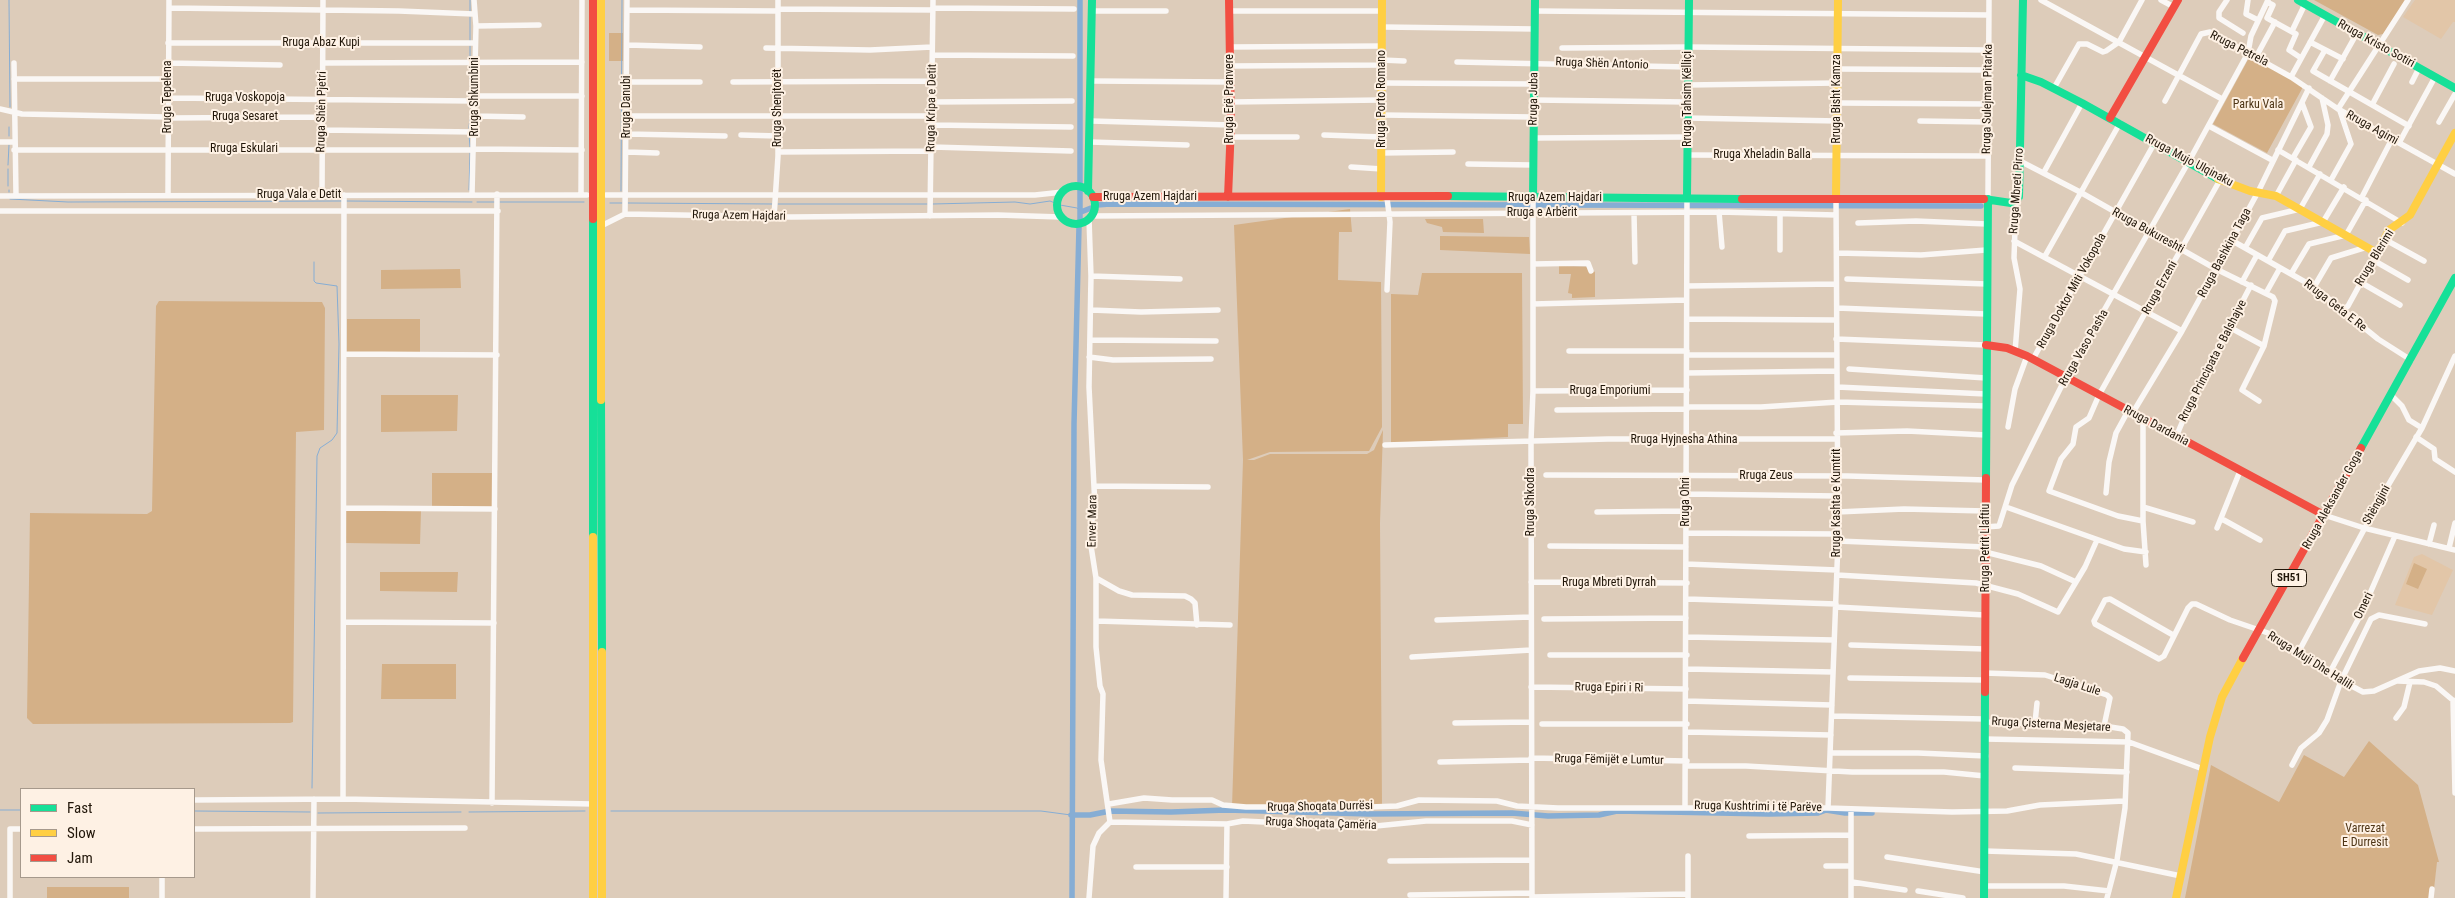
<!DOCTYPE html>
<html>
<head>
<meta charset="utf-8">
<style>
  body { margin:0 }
  #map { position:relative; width:2455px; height:898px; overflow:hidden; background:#ddccba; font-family:"Roboto Condensed",sans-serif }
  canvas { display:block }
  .legend { position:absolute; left:20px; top:788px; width:175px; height:90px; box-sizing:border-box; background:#fef1e4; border:1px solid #a6998c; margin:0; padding:6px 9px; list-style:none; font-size:15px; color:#211609 }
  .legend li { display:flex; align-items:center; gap:10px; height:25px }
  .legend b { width:25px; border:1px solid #a6998c }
</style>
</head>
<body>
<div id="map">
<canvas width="2455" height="898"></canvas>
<ul class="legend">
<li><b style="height:6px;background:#16e098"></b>Fast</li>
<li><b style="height:6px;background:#ffcf43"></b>Slow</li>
<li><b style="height:6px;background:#f24e42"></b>Jam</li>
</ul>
</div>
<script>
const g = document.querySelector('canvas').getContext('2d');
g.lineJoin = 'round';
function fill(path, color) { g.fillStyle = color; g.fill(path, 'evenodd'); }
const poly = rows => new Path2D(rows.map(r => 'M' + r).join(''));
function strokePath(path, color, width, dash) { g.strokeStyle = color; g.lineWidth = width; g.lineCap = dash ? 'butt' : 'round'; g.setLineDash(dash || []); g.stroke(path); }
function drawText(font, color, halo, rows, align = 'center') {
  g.font = font + ' "Roboto Condensed",sans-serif'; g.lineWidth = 4; g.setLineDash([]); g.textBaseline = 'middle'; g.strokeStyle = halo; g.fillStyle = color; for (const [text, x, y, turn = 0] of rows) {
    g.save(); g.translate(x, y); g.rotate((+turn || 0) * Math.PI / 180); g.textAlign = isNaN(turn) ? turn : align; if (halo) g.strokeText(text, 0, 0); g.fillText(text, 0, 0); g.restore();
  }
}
const built = poly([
  [2415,0,2455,0,2455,22,2453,22,2441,39,2403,17],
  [2422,554,2453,570,2432,615,2395,605,2414,557]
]);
const green = poly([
  [2314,0,2406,0,2383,34,2378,35],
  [609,33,623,33,623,61,609,61],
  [2250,56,2304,85,2267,153,2213,124],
  [1350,209,1352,232,1339,232,1338,280,1381,282,1382,427,1369,451,1270,452,1247,460,1254,460,1270,454,1367,454,1374,450,1383,430,1380,523,1382,805,1232,807,1243,460,1234,225],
  [1425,219,1483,219,1484,233,1443,232,1442,227,1427,223],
  [1440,236,1529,237,1530,254,1440,250],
  [1559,266,1586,267,1592,270,1595,272,1595,297,1572,298,1572,294,1568,293,1571,274,1559,274],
  [460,269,461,288,381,289,381,270],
  [1422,273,1522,273,1523,424,1508,424,1508,437,1391,443,1391,294,1418,295],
  [159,301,322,302,325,308,324,430,296,432,293,722,290,723,33,724,27,718,30,513,147,514,152,511,156,306],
  [347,319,420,319,420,353,347,353],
  [381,395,458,395,457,431,381,432],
  [432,473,494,473,493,508,432,507],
  [346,509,421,511,420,544,346,543],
  [2414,563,2427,569,2418,589,2406,584],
  [380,572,458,572,457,592,380,591],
  [382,664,456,664,456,699,381,699],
  [2369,741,2418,785,2439,862,2437,862,2433,898,2185,898,2211,765,2279,802,2304,755,2344,777],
  [47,887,129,887,129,898,47,898]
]);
const stream = poly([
  [9,0,10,107],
  [470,0,470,11],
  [470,41,470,17],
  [470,60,470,46],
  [470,86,470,65],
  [9,127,9,136],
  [469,128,470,117],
  [469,134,470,147],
  [8,165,9,145],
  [8,169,8,186],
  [9,190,9,192],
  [469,190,470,153],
  [621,191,622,0],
  [10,199,68,202,342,201],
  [346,201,472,202],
  [477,202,496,202],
  [500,202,584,202],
  [610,203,622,203],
  [628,203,772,204],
  [778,204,927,204],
  [933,204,1015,202,1030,204,1050,201,1055,203],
  [1060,205,1077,208,1081,212],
  [312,788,317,456,320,448,332,440,337,433,339,344,337,286,316,283,314,281,314,262],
  [0,810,21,810],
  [194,811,310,812],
  [611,811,1041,811,1071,815],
  [469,812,585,811],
  [318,813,461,812]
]);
const canal = poly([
  [1080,184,1080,0],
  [1080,190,1080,220],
  [1097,205,1110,204,1981,206],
  [1081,212,1091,208],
  [1071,815,1090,815,1110,811,1171,812,1226,810,1369,814,1512,813,1548,816,1599,815,1617,811,1769,814,1818,813,1826,810,1845,813,1872,813],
  [1072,898,1074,424,1079,227]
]);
const street = poly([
  [2041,0,2222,99],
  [2161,0,2174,7],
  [2227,0,2219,12,2219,18,2243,33],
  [2248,0,2246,14,2258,20],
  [2267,2,2273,5,2267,18,2296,34,2289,50,2301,58],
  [170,8,399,11,474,14],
  [933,8,1074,9],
  [778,9,933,10],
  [627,10,778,11],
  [1092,11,1166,11],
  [1229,11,1382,11],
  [1535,11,1989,15],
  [476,26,539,25],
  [1382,27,1535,29],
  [2292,31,2305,4],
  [2310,42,2343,59],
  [168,43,475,43],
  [627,45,700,47],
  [1230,47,1382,46],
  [766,48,870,50,932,47],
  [1562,48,1688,47,1988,50],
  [2325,50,2313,71,2409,126],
  [933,55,1073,56],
  [2256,57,2275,22],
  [1382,60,1404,61],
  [1457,62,1687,67],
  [14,63,16,195],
  [168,63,280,65],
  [323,63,582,62],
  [1230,66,1382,65],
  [1838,69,1988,70],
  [2291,77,2325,15],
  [14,79,168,79],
  [1092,81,1230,82],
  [2330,81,2357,33],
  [627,82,700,82],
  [733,82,931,81],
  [2412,82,2419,68],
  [1382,83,1534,84],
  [1687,85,1838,83],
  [2054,88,2079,44,2087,44,2103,52,2106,51,2119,42,2142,0],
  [474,96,582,96],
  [168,98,474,101],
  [1534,100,1687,102],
  [2165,101,2201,34,2210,32,2291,77,2338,109,2455,174],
  [931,102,1072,101],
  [1231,102,1381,100],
  [1838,103,1988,104],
  [2372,105,2394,64],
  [0,109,22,114,167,117],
  [2338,109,2408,0],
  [1382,115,1534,117],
  [475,116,523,117],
  [627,116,932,116],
  [168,118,322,117],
  [1687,118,1838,121],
  [1091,121,1231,125],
  [1920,121,1988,122],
  [2439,122,2455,94],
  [933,125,1071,127],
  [2209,126,2272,160],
  [322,130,475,132],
  [627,134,725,136],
  [741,135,778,136],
  [1324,135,1381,137],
  [1231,137,1297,137],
  [1534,138,1687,137],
  [0,142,14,142],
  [1090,142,1187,145],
  [2399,143,2435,77],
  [932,147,1071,151],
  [474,149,582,150],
  [14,150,474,150],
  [2278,150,2402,223],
  [627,152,657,153],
  [778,152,932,151],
  [1381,153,1453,152],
  [1687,155,1987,156],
  [2293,158,2311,127,2302,103],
  [2020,161,2080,192,2216,269,2273,297,2275,301,2264,346,2242,390,2259,401],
  [1468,164,1533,165],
  [1351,167,1382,169],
  [2309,167,2327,134,2328,125,2322,98],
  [2044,172,2082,103],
  [2331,180,2351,144,2340,111],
  [168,194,169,0],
  [472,194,476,26,474,0],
  [322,195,323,0],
  [581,195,582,0],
  [606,195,1035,195,1063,192],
  [0,196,587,195],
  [2276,196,2296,160],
  [2362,197,2392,139],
  [1387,198,1390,222,1387,290],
  [1988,199,1989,0],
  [0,211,498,211],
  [1719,212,1722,247],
  [1634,213,1635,262],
  [625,214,627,0],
  [1780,214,1780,250],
  [930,216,933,0],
  [1091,216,1719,212,1836,215],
  [774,217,778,156,778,0],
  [1089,219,1091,276,1089,387,1095,507,1091,525,1091,546,1096,578,1096,647,1100,686,1103,694,1101,760,1110,822],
  [1858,223,1916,221,1987,224],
  [601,226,625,214,791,217,998,215,1061,217],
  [2384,239,2424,261],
  [2231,240,2314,287,2378,339,2411,360],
  [2014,241,2182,331],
  [2245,248,2262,218,2300,209,2320,174],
  [1837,253,1921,255,1986,250],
  [2045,256,2120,123],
  [2373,260,2408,280],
  [2268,261,2285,231,2323,222,2344,187],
  [1533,264,1588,263,1591,271],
  [2291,274,2309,244,2346,235,2366,200],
  [1091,276,1180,279],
  [1847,279,1987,284],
  [2242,282,2257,255],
  [2360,282,2400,305],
  [1687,286,1836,284],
  [2314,287,2331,258,2367,247],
  [2266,293,2280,268],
  [1533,304,1686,300],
  [1837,308,1986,314],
  [1091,310,1141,312,1218,310],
  [2343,310,2348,306,2377,253],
  [1687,319,1836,320],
  [2229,327,2264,346],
  [1836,339,1986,345],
  [1090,340,1216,341],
  [1569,351,1687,351],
  [2015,352,2020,289,2014,258,2016,201],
  [344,354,497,355],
  [1687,355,1836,355],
  [1089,357,1113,360,1211,359],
  [2033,359,2154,144],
  [1849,369,1986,378],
  [1687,373,1837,371],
  [1837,387,1986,394],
  [1533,391,1687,390],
  [2391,395,2402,406,2409,420,2422,428],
  [1687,407,1761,407,1838,402,1986,406],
  [1557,410,1687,409],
  [2132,414,2182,331,2216,269,2258,192,2309,88],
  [2143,420,2143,521,2146,565],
  [2008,427,2015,389,2027,356],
  [1836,433,1907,431,1986,435],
  [2176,437,2192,399,2251,285],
  [2416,437,2434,449,2435,459,2455,472],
  [1385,445,1608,439,1837,439],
  [1546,475,1848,476,1986,480],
  [1094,486,1208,487],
  [2106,493,2109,462,2116,433,2128,411],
  [1686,494,1838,496],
  [2006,507,2124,549,2146,552],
  [2143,507,2193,522],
  [344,508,495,509],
  [1597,512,1686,511],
  [1837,512,1904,509,1985,511],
  [2324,515,2364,528,2455,550],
  [2222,519,2260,540],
  [2143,521,2118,516,2049,491,2061,459,2073,444,2076,427,2089,418,2099,395,2220,180],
  [1985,527,1999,526,2012,485,2066,377,2188,163,2248,53,2251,36,2268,0],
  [2217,528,2240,471],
  [1686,533,1838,534],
  [1838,541,1985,547],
  [2429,544,2434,525],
  [1550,546,1686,547],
  [2449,548,2455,523],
  [1985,552,2041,566,2076,582],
  [1686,564,1837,570],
  [1837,575,1976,583,2018,594,2058,612,2085,567,2097,540],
  [1096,578,1119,591,1132,595,1185,596,1191,599,1195,603,1197,625],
  [1531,582,1687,583],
  [1687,599,1836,604],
  [1836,607,1985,615],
  [1544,619,1686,618],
  [1437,620,1531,617],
  [1096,621,1230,625],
  [344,622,494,623],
  [2173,635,2110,599,2105,600,2094,621,2095,624,2159,659,2164,656,2188,608,2192,604,2196,604,2230,620,2268,633,2329,674,2363,692,2374,691,2419,671,2440,668,2455,671],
  [1686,637,1834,640],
  [1851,645,1985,649],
  [2298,653,2383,494,2422,428,2455,356],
  [1550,655,1687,655],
  [1412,657,1531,650],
  [1686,669,1833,672],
  [1984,673,2045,675,2107,695,2110,698,2104,726],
  [2329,674,2361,614,2395,536],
  [1850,678,1984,680],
  [2398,681,2424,682,2436,686,2455,702],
  [1531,687,1686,689],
  [2453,700,2455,793],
  [1686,701,1832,705],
  [1832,716,1985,719],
  [2396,718,2404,707,2410,682],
  [1985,722,2104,726,2123,729,2128,733,2125,808,2117,860,2107,898],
  [1455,723,1531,722],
  [2035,723,2037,703],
  [1542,724,1687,724],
  [1687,732,1831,735],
  [1985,739,2129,742,2203,769],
  [1831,753,1918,753,1986,756],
  [1531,758,1687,761],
  [1440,762,1531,760],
  [2292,765,2301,748,2319,733,2327,720,2341,681,2371,619,2379,615,2425,624],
  [1687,766,1746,766,1852,772,1944,772,1985,776],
  [2015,768,2127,772],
  [343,799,344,195],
  [194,800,343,799,593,804],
  [492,803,497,194],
  [1109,804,1144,798,1172,800,1212,800,1223,805,1246,807,1370,807,1397,806,1419,800,1497,801,1517,806,1558,808,1828,808,1952,812,2007,811,2040,805,2124,801],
  [1685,806,1687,197],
  [1828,808,1838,541,1836,199],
  [1851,810,1851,898],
  [1110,822,1227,824,1243,821,1366,827,1426,821,1512,821,1532,825],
  [194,829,465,828],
  [1749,836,1851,835],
  [1985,851,2076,854,2181,876],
  [1688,856,1688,898],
  [1887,857,1985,872],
  [1390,861,1532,860],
  [1826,866,1851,866],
  [1136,867,1227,867],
  [162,877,162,898],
  [1852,882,1905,890],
  [1985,886,2064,886,2109,891],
  [1918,891,1963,898],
  [1410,895,1532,893],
  [1532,897,1687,894],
  [10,898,10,829,21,829],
  [313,898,314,799],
  [1089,898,1093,846,1099,833,1110,822],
  [1226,898,1227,824],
  [1532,898,1531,441,1533,391,1533,198],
  [2431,898,2432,889]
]);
const fast = poly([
  [2298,0,2455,88],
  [2021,75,2041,82,2082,103,2218,179],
  '1057 205a19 19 0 1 1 38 0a19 19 0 1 1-38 0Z',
  [1088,191,1092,0],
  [1448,196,1742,199],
  [1687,197,1689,0],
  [1533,198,1535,0],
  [1984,199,2011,203,2019,197,2023,0],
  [593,219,593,537],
  [601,400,602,652],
  [2361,448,2455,278],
  [1986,478,1988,199],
  [1984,898,1985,692]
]);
const slow = poly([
  [601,0,601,400],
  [2218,179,2250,191,2276,196,2377,253,2389,230,2410,215,2455,133],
  [1381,197,1382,0],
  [1836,199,1838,0],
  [593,537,593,898],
  [602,652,602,898],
  [2176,898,2210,737,2222,697,2243,658]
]);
const jam = poly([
  [593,0,593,219],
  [2110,118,2178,0],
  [1093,197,1448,196],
  [1228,197,1231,125,1229,0],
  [1742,199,1984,199],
  [1986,345,2007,348,2027,356,2324,515],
  [2243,658,2361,448],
  [1985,692,1986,478]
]);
const shields = [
  [2289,578,35]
];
const shieldNames = [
  ["SH51",2289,578]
];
const streetNames = [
  ["Rruga Abaz Kupi",321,43],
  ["Rruga Kristo Sotiri",2376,44,29],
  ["Rruga Petrela",2239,49,27],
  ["Rruga Shën Antonio",1602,64,2],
  ["Rruga Tepelena",168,97,-90],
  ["Rruga Shkumbini",475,97,-90],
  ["Rruga Voskopoja",245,98],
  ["Rruga Erë Pranvere",1230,99,-90],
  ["Rruga Porto Romano",1382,99,-90],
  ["Rruga Juba",1534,99,-89],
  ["Rruga Tahsim Këlliçi",1688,99,-90],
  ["Rruga Bisht Kamza",1837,99,-90],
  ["Rruga Sulejman Pitarka",1988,99,-89],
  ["Rruga Danubi",627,107,-90],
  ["Rruga Shenjtorët",778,108,-90],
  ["Rruga Kripa e Detit",932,108,-89],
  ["Rruga Shën Pjetri",322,112,-89],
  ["Rruga Sesaret",245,117],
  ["Rruga Agimi",2372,128,29],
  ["Rruga Eskulari",244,149],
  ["Rruga Xheladin Balla",1762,155],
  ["Rruga Mujo Ulqinaku",2189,161,28],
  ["Rruga Mbreti Pirro",2017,191,-86],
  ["Rruga Vala e Detit",299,195],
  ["Rruga Azem Hajdari",1150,197],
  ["Rruga Azem Hajdari",1555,198],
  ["Rruga e Arbërit",1542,213],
  ["Rruga Azem Hajdari",739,216,1],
  ["Rruga Bukureshti",2148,231,29],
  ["Rruga Bashkina Taga",2225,253,-62],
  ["Rruga Blerimi",2375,258,-59],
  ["Rruga Erzeni",2160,288,-61],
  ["Rruga Doktor Miti Vokopola",2072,291,-61],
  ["Rruga Geta E Re",2335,306,38],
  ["Rruga Vaso Pasha",2084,348,-60],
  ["Rruga Principata e Balshajve",2213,361,-63],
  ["Rruga Emporiumi",1610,391],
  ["Rruga Dardania",2156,426,28],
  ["Rruga Hyjnesha Athina",1684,440],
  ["Rruga Zeus",1766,476],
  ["Rruga Aleksander Goga",2333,500,-61],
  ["Rruga Shkodra",1531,502,-90],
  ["Rruga Ohri",1686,502,-90],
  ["Rruga Kashta e Kumtrit",1837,503,-90],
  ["Shëngjini",2377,505,-61],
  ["Enver Mara",1093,521,-89],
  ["Rruga Petrit Llaftiu",1986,548,-90],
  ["Rruga Mbreti Dyrrah",1609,583],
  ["Omeri",2364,606,-64],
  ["Rruga Muji Dhe Halili",2310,661,32],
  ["Lagja Lule",2077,685,18],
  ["Rruga Epiri i Ri",1609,688,1],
  ["Rruga Çisterna Mesjetare",2051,725,3],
  ["Rruga Fëmijët e Lumtur",1609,760,1],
  ["Rruga Shoqata Durrësi",1320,807,-1],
  ["Rruga Kushtrimi i të Parëve",1758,807,1],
  ["Rruga Shoqata Çamëria",1321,824,2]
];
const parkNames = [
  ["Parku Vala",2258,105],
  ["Varrezat",2365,829],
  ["E Durresit",2365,843]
];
fill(built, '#e2c6a8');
fill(green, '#d4b087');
strokePath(stream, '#86add4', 1);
strokePath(canal, '#86add4', 5.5);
strokePath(street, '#faf7f5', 5.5);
strokePath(fast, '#16e098', 8);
strokePath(slow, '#ffcf43', 8);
strokePath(jam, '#f24e42', 8);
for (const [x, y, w] of shields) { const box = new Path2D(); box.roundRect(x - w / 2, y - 8.5, w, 17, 4); g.fillStyle = '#fef1e4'; g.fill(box); strokePath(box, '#211609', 1); }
drawText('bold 11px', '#211609', null, shieldNames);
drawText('12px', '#211609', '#fef1e4', streetNames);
drawText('12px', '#4e3516', '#fef1e4', parkNames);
</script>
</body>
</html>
